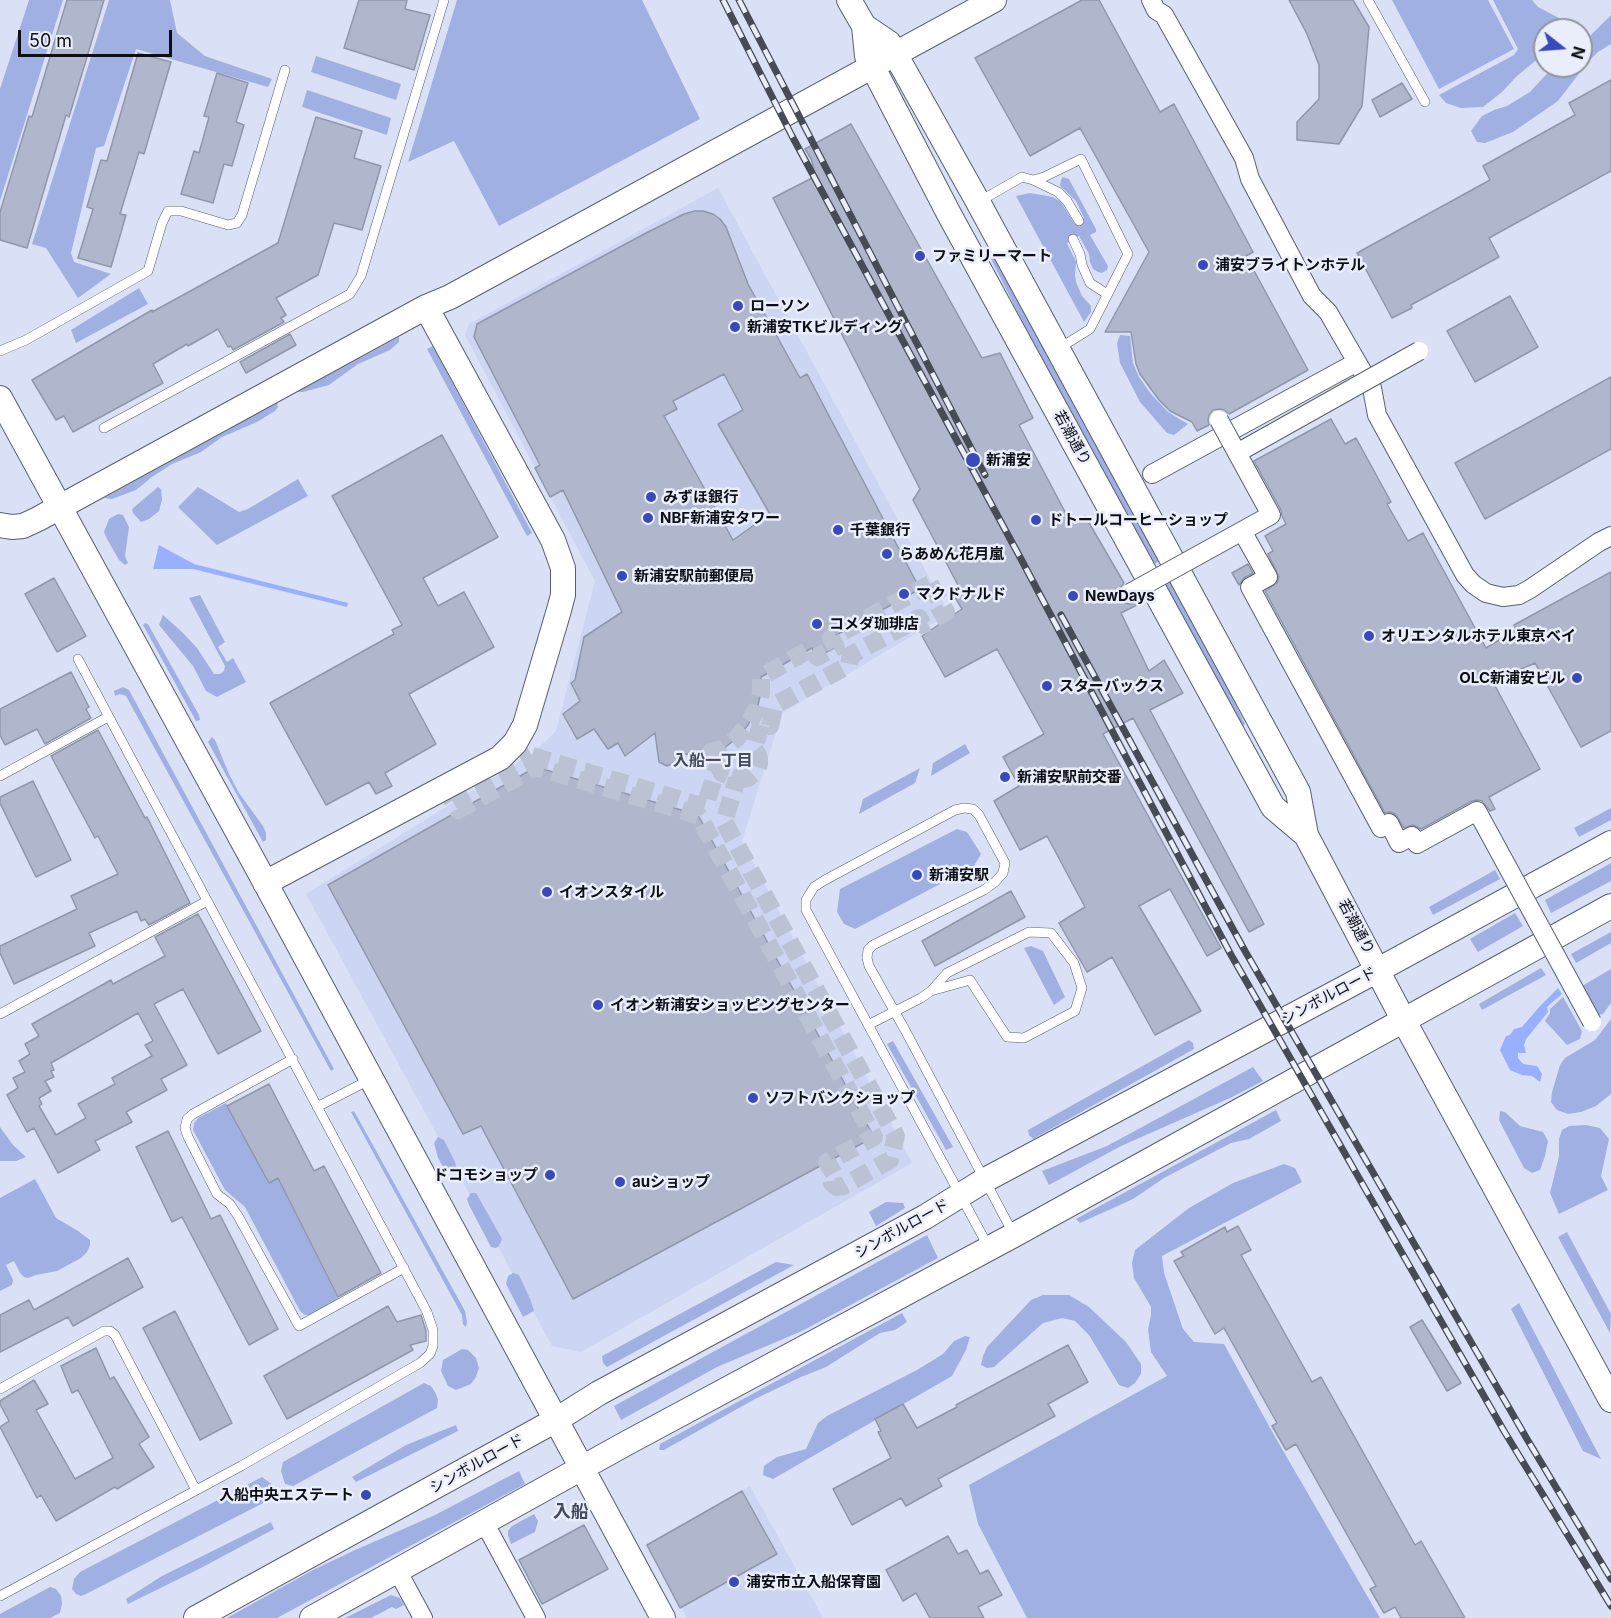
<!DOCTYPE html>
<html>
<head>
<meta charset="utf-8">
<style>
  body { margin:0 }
  #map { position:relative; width:1611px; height:1618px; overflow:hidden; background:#dae1f6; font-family:Inter,sans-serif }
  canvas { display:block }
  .north { position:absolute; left:1533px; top:18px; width:60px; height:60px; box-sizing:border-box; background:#eaeefb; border:2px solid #91959f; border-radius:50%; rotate:107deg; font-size:16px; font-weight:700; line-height:24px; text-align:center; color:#0c0f16 }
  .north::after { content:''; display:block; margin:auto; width:21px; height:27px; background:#3949bc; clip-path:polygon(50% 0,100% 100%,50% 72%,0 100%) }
  .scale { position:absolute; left:18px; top:30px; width:154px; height:27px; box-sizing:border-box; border:3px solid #0c0f16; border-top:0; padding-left:8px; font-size:18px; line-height:21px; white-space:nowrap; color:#0c0f16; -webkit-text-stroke:4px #eaeefb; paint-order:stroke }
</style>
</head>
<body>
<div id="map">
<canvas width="1611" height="1618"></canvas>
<div class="north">N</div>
<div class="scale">50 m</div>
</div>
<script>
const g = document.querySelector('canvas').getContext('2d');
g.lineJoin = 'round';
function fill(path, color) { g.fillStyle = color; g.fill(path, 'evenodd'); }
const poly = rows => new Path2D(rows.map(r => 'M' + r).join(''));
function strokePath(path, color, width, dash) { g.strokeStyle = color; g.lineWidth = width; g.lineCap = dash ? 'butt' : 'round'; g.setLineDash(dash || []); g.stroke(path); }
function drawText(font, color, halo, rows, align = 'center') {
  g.font = font + ' Inter,"Noto Sans JP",sans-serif'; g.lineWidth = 5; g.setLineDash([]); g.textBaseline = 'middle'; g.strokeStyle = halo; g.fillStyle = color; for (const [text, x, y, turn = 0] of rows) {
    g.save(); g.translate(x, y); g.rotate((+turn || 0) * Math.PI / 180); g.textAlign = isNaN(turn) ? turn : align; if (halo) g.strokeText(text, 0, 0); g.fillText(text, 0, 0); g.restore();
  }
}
const built = poly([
  [718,188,949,614,782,713,742,841,912,1163,581,1352,552,1346,306,894,534,752,556,731,595,581,465,335,469,324],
  [750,1486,823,1618,687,1618,645,1545]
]);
const green = poly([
  [29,0,63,0,0,201,0,89],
  [109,0,170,0,177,33,205,56,272,79,268,87,136,49,104,146,96,148,71,253,74,262,111,274,78,298,46,248,32,244],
  [457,0,642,0,700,119,499,226,454,141,408,162],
  [1392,0,1488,0,1514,49,1439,89],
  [1493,0,1532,0,1538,7,1559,18,1565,26,1564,30,1545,30,1545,52,1540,57,1517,76,1502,92,1483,107,1461,108,1446,103,1439,95,1514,55,1518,49],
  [1611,15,1611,44,1598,52,1587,63,1558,101,1513,132,1485,143,1477,142,1471,131,1482,116,1494,110,1507,106,1530,92,1554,66,1581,66,1581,45],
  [316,56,401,84,396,100,311,72],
  [307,90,391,118,387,135,302,107],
  [1063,177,1069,179,1096,229,1096,232,1090,235,1108,266,1107,270,1102,273,1098,272,1093,269,1090,262,1089,254,1079,236,1067,243,1076,262,1075,275,1076,282,1082,296,1091,306,1091,312,1084,322,1016,196,1030,193,1053,197,1061,202,1074,223,1084,218,1076,201,1060,186,1061,180],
  [996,256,1161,560,1153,565,1020,317,991,259],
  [139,288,148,304,76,343,71,330],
  [1120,335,1130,336,1133,363,1139,377,1151,394,1168,412,1188,424,1174,435,1167,433,1140,402,1120,363,1117,343],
  [399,337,399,342,390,350,358,364,329,385,303,392,297,392],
  [433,346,532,533,527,536,427,349],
  [277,403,278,407,275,411,257,422,222,437,201,452,172,464,152,477,136,490,112,499,104,498],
  [298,479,308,496,217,545,178,507,198,487,239,512,248,509],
  [158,487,161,489,162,500,159,511,149,519,141,522,133,513,132,509],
  [118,514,123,515,129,527,125,556,128,563,125,565,119,560,107,539,104,532,109,519],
  [1171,579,1219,670,1245,724,1241,727,1163,582],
  [200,595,225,642,218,647,227,662,233,658,246,682,217,697,206,691,193,666,159,625,163,615,183,633,197,648,214,674,220,674,224,671,225,666,189,598],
  [145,623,148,624,199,715,200,720,196,721,143,625],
  [123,687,129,690,334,1069,331,1071,126,696,120,694,115,696,114,691],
  [212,737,215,740,229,774,239,793,263,826,266,833,266,840,263,842,208,742],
  [965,744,970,753,931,776,933,763],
  [920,768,915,783,859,814,863,799],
  [1611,808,1611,820,1579,837,1574,828],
  [957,829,967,832,981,854,974,866,855,929,844,924,837,912,840,889],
  [1611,863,1611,881,1551,913,1545,900],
  [1495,870,1500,879,1433,915,1429,907],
  [1515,913,1523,926,1478,952,1470,939],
  [1611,932,1611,943,1576,963,1571,954],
  [1031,946,1043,951,1065,997,1054,1005,1024,948],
  [1541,968,1546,975,1482,1010,1479,1004],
  [1611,969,1611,1003,1603,1014,1597,1015,1582,986],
  [1563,997,1582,1031,1580,1039,1567,1045,1545,1021,1550,1013,1550,1009],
  [1611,1019,1611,1094,1596,1106,1581,1112,1568,1114,1557,1110,1551,1102,1552,1092,1560,1065,1565,1058,1595,1040],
  [1189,1040,1193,1043,1194,1049,1033,1139,1029,1135,1028,1130],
  [893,1041,953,1147,946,1150,887,1044],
  [1253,1067,1263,1081,1230,1098,1121,1146,1049,1185,1042,1171,1107,1146],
  [226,1103,269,1183,278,1178,339,1300,312,1315,305,1315,300,1311,245,1207,225,1190,193,1130,194,1123,198,1118],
  [1276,1110,1281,1121,1249,1139,1231,1143,1164,1178,1133,1199,1080,1223,1076,1219],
  [354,1111,465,1311,467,1322,466,1327,463,1324,462,1315,351,1112],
  [1500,1111,1505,1112,1520,1126,1543,1132,1548,1141,1545,1156,1540,1170,1532,1173,1524,1168,1499,1120],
  [1586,1125,1600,1128,1609,1139,1601,1176,1608,1190,1559,1214,1550,1193,1559,1156,1559,1139,1562,1130,1569,1126],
  [0,1127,13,1145,26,1157,16,1161,0,1161],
  [438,1137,444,1140,455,1162,457,1170,453,1173,445,1170,438,1158,434,1143],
  [1284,1164,1295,1168,1302,1182,1162,1256,1164,1273,1183,1329,1194,1342,1224,1344,1274,1435,1380,1618,1027,1618,978,1524,969,1485,1167,1376,1151,1352,1148,1330,1151,1315,1151,1307,1134,1278,1132,1263,1135,1250,1189,1208,1233,1183],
  [35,1179,56,1218,78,1231,90,1240,90,1245,87,1252,81,1258,57,1271,36,1275,28,1278,24,1277,20,1273,14,1261,6,1265,13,1280,12,1285,0,1291,0,1198],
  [471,1193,476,1193,502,1239,499,1246,496,1248,491,1247,469,1205,467,1199],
  [886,1202,903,1203,905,1208,876,1226,869,1212],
  [1567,1232,1611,1314,1610,1333,1558,1237],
  [927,1235,938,1258,802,1331,717,1367,621,1420,614,1406],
  [776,1262,794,1265,607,1367,603,1363,602,1356],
  [513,1273,519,1275,531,1301,534,1311,523,1317,506,1284,508,1276],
  [1043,1295,1069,1295,1089,1307,1108,1325,1126,1342,1141,1364,1141,1374,1135,1383,1128,1388,1119,1385,1089,1335,1075,1321,1062,1318,1043,1323,994,1367,987,1368,981,1365,983,1356,987,1347,1031,1300],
  [1519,1303,1601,1459,1583,1451,1511,1309],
  [902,1313,907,1322,895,1330,880,1333,826,1367,801,1377,755,1399,664,1450,659,1450,660,1444],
  [965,1336,970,1337,966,1350,952,1376,773,1479,763,1475,764,1466,777,1457,806,1449,818,1423,827,1416,917,1370,943,1354,954,1341],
  [462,1349,468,1350,476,1358,479,1368,476,1377,471,1384,456,1390,448,1386,441,1371,443,1360],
  [424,1383,431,1386,435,1392,438,1399,437,1408,293,1486,285,1484,281,1471,283,1462],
  [456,1425,458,1431,356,1482,352,1477,406,1445],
  [519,1471,525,1484,277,1618,227,1618,313,1570,353,1551,435,1515],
  [262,1477,273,1485,271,1499,86,1594,81,1596,76,1594,72,1589,74,1579,80,1572],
  [534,1514,538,1521,535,1532,511,1544,508,1535,508,1531,512,1526],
  [271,1522,274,1529,199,1569,128,1604,126,1599,162,1576],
  [50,1587,56,1589,61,1596,62,1604,60,1613,50,1618,0,1618,0,1614],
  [391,1595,400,1598,404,1605,396,1609,392,1607,371,1618,345,1618]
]);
const water = poly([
  [159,545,194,564,348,603,347,607,193,569,153,569],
  [1558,988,1562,994,1547,1007,1548,1012,1526,1039,1524,1045,1526,1053,1518,1053,1518,1058,1523,1064,1537,1066,1542,1074,1540,1082,1532,1076,1522,1075,1510,1070,1500,1050,1506,1036,1510,1035,1514,1029,1522,1027,1540,1006]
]);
const building = poly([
  [67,0,104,0,69,117,66,115,27,248,0,240,0,212,29,116,32,117,67,0],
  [359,0,407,0,405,9,430,15,414,70,344,48,359,0],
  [1082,0,1099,0,1160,112,1174,104,1253,252,1246,256,1308,370,1229,414,1224,410,1220,409,1213,410,1209,415,1208,420,1209,425,1197,431,1192,422,1170,411,1159,400,1140,374,1136,364,1131,332,1105,332,1149,252,1080,128,1030,156,975,58,1082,0],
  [1289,0,1353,0,1369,27,1362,106,1339,144,1297,140,1297,122,1319,99,1319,65,1307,34,1289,0],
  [138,53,171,62,144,154,139,152,120,214,126,215,111,267,78,258,93,209,87,207,101,160,107,161,138,53],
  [217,73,248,83,236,122,244,125,232,166,224,164,213,203,181,194,194,151,199,153,209,117,204,116,217,73],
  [1611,80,1611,171,1489,238,1499,257,1411,305,1412,308,1392,318,1357,253,1490,180,1483,166,1575,115,1569,103,1611,80],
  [1402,83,1412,99,1380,117,1372,100,1402,83],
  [316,117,362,131,354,158,381,166,362,230,334,223,318,275,276,298,286,315,281,318,284,322,233,350,231,346,228,347,218,329,188,346,187,344,153,364,163,383,73,432,64,416,56,420,32,380,152,310,152,312,278,243,316,117],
  [851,124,982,358,1000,353,1033,418,1019,425,1071,523,1085,516,1124,583,1121,587,1119,592,1120,599,1125,603,1130,604,1136,603,1137,605,1121,613,1149,671,1164,660,1183,693,1150,710,1264,924,1249,932,1133,718,1103,734,1221,948,1207,956,1170,889,1139,906,1201,1011,1155,1035,1112,957,1087,972,1059,923,1085,907,1047,836,1020,850,994,801,1019,786,1003,757,1044,734,997,649,945,677,922,636,962,609,952,592,959,587,913,500,920,489,773,198,816,176,811,159,805,149,851,124],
  [695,211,703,211,713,214,720,219,726,227,748,284,800,378,807,374,920,589,831,638,836,647,817,657,812,648,761,677,761,692,757,709,748,725,737,738,723,749,694,755,679,753,677,762,667,766,659,762,655,733,625,756,618,743,608,749,594,729,577,739,563,714,580,701,571,683,575,680,584,637,622,612,563,490,550,497,535,468,540,465,474,337,477,324,646,233,684,214,695,211],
  [724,374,743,410,718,424,770,514,733,540,664,416,677,409,673,401,724,374],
  [1510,296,1538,347,1475,382,1447,331,1510,296],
  [290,334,296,345,246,373,240,362,290,334],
  [1611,377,1611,449,1485,519,1455,463,1611,377],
  [1331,419,1345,444,1356,438,1391,502,1387,504,1408,541,1423,533,1486,648,1516,630,1514,625,1611,572,1611,731,1581,747,1535,663,1493,682,1540,769,1489,797,1495,809,1490,811,1482,801,1477,800,1472,801,1421,829,1413,825,1404,828,1395,814,1390,812,1385,813,1265,591,1277,583,1279,577,1268,554,1273,551,1265,536,1286,524,1282,516,1281,510,1254,461,1331,419],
  [442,435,498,537,423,578,438,606,464,592,494,647,409,694,436,744,385,773,392,786,376,794,369,782,326,805,270,703,394,634,392,630,402,625,332,496,442,435],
  [1248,564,1253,573,1244,578,1239,585,1232,573,1248,564],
  [54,578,86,636,57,652,25,594,54,578],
  [71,672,89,707,86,709,91,718,45,744,37,729,5,745,0,735,0,709,71,672],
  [98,730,145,818,147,817,190,903,149,925,145,919,141,921,137,911,89,933,95,946,14,984,0,953,0,946,77,909,71,896,118,874,98,836,95,838,51,756,98,730],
  [536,767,698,815,874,1137,573,1299,481,1126,463,1134,328,885,536,767],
  [33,781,71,860,36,877,0,803,0,797,33,781],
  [1011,891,1025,917,935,966,922,941,1011,891],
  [198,914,261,1031,218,1054,183,989,154,1004,187,1065,161,1079,167,1090,126,1112,132,1122,95,1141,100,1150,58,1173,34,1128,27,1132,7,1095,18,1088,13,1078,25,1072,19,1061,30,1054,25,1044,39,1036,32,1024,111,980,113,984,165,956,155,937,198,914],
  [138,1013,153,1041,145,1045,152,1056,112,1078,115,1084,78,1104,86,1118,56,1135,39,1106,42,1104,39,1098,51,1091,45,1081,54,1077,51,1071,54,1070,51,1063,138,1013],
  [269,1084,314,1171,324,1166,381,1273,338,1297,278,1178,269,1183,227,1106,269,1084],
  [168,1131,211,1219,220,1215,278,1329,249,1345,182,1217,172,1222,136,1147,168,1131],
  [1238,1226,1251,1250,1241,1255,1312,1382,1321,1377,1415,1545,1421,1541,1465,1618,1401,1618,1395,1607,1384,1613,1370,1589,1376,1586,1296,1444,1286,1450,1272,1426,1277,1423,1224,1328,1215,1334,1174,1261,1184,1256,1181,1252,1225,1227,1227,1232,1238,1226],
  [128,1258,143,1287,73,1326,68,1317,0,1352,0,1315,29,1300,34,1310,128,1258],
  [388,1306,397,1322,421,1315,426,1331,426,1341,410,1345,413,1350,287,1419,264,1376,388,1306],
  [175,1311,232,1423,200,1440,143,1328,175,1311],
  [1422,1320,1461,1383,1447,1391,1410,1327,1422,1320],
  [1068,1345,1088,1382,1048,1404,1055,1416,938,1479,942,1486,906,1506,901,1498,852,1525,833,1489,891,1458,878,1432,881,1431,875,1419,903,1404,917,1428,957,1407,956,1405,1068,1345],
  [96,1348,110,1379,114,1377,149,1437,139,1444,154,1467,117,1489,115,1487,56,1521,41,1495,37,1498,0,1427,9,1421,0,1404,0,1401,34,1380,48,1404,36,1410,75,1479,113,1458,78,1390,72,1393,61,1366,96,1348],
  [742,1491,777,1554,680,1608,647,1545,742,1491],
  [584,1525,608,1569,542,1604,519,1560,584,1525],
  [948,1536,958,1554,967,1550,980,1574,988,1570,1002,1595,978,1607,984,1618,930,1618,916,1593,903,1601,886,1570,948,1536]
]);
const streetTunnel = poly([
  [930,584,946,612,923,625,919,618,851,655,849,665,775,705,770,726,761,724,754,749,757,753,759,759,759,764,757,770,748,778,743,779,737,779,722,773,711,752,723,749,737,738,748,725,757,709,761,692,761,677,812,648,817,657,836,647,831,638,930,584],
  [532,756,705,807,718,765,722,773,737,779,725,819,723,820,896,1136,890,1160,843,1186,836,1187,832,1183,831,1177,834,1174,827,1162,874,1137,698,815,536,767,458,810,452,800,532,756]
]);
const lane = poly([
  [1368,0,1425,102],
  [1033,180,1058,192,1067,201,1079,221],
  [980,201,1022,177,1033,180,1044,177,1081,159,1128,254,1090,329,1058,349],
  [1073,239,1080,254,1082,265,1090,283,1107,294],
  [0,351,26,340,148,271,162,223,168,211,181,211,228,225,237,223,242,215,285,70],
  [104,428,350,294,361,276,444,0],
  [0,776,108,717],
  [0,1014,207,901],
  [868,1025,921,998,931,991,947,973,1029,932,1051,933,1074,963,1082,988,1075,1011,1024,1038,1007,1037,970,980,931,991],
  [293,1059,193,1114,187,1119,185,1128,188,1137,217,1194,230,1204,238,1216,299,1326,404,1268],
  [317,1107,371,1079],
  [989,1248,806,910,806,900,814,887,825,880,955,810,964,808,973,809,979,815,1005,863,1003,873,995,882,984,890,873,945,868,950,867,958,869,966,905,1030,1014,1235],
  [0,1389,104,1331,110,1331,115,1335,196,1490],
  [0,1596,241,1466,420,1363,430,1354,433,1346,433,1330,427,1312,78,659]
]);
const street = poly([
  [1151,0,1156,10,1164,15,1244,158,1250,179,1312,296,1328,312,1372,388,1377,415,1465,575,1473,584,1486,593,1503,597,1519,595,1530,589,1599,542,1611,536],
  [1152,474,1357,362],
  [484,1522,536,1618],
  [397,1570,423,1618]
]);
const secondary = poly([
  [849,0,864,26,867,56,949,214,1273,807,1306,835],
  [864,26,889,43,978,202,1298,792,1306,835,1404,1021,1611,1400],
  [0,398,254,862,663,1618],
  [0,525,12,527,23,526,38,519,426,307,450,297,994,0],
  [265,883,500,758,515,743,525,725,559,610,563,595,563,568,553,540,426,307],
  [196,1618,556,1420,599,1393,925,1217,985,1180,1378,970,1611,843],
  [312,1618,625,1444,1014,1235,1611,906]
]);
const rail = poly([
  [723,0,792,136,1021,559,1230,953,1504,1431,1611,1606],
  [739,0,985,475],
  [1061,615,1245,951,1527,1439,1611,1579]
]);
const streetBridge = poly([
  [1237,453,1419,351],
  [1242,531,1268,577,1250,587,1381,828,1389,823,1399,843,1412,836,1417,844,1477,811,1592,1022],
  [1130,593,1271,515,1219,420]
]);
const markers = [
  [920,256,6,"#3949bc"],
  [1203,265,6,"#3949bc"],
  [738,306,6,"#3949bc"],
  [735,327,6,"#3949bc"],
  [973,460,8,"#3949bc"],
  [651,497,6,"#3949bc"],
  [648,518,6,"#3949bc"],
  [1036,520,6,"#3949bc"],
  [838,530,6,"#3949bc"],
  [887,554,6,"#3949bc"],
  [622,576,6,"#3949bc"],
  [904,594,6,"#3949bc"],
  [1073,596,6,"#3949bc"],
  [817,624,6,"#3949bc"],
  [1369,636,6,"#3949bc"],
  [1577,678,6,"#3949bc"],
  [1047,686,6,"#3949bc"],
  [1005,777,6,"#3949bc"],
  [917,875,6,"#3949bc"],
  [547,892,6,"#3949bc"],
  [598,1005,6,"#3949bc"],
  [753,1098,6,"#3949bc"],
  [550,1175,6,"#3949bc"],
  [620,1182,6,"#3949bc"],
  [366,1495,6,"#3949bc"],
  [734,1582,6,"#3949bc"]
];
const poiNames = [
  ["ファミリーマート",932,256],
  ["浦安ブライトンホテル",1215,265],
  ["ローソン",750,306],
  ["新浦安TKビルディング",747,327],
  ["新浦安",986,460],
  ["みずほ銀行",663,497],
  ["NBF新浦安タワー",660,518],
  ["ドトールコーヒーショップ",1048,520],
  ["千葉銀行",850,530],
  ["らあめん花月嵐",899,554],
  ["新浦安駅前郵便局",634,576],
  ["マクドナルド",916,594],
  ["NewDays",1085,596],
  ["コメダ珈琲店",829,624],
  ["オリエンタルホテル東京ベイ",1381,636],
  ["OLC新浦安ビル",1565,678,"right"],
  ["スターバックス",1059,686],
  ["新浦安駅前交番",1017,777],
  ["新浦安駅",929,875],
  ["イオンスタイル",559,892],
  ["イオン新浦安ショッピングセンター",610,1005],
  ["ソフトバンクショップ",765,1098],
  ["ドコモショップ",538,1175,"right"],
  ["auショップ",632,1182],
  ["入船中央エステート",354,1495,"right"],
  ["浦安市立入船保育園",746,1582]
];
const streetNames = [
  ["若潮通り",1072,438,61],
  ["若潮通り",1356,927,62],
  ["シンボルロード",1329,996,-28],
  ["シンボルロード",902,1229,-29],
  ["シンボルロード",477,1464,-29]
];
const neighbourhoodNames = [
  ["入船一丁目",713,761]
];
const quarterNames = [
  ["入船",571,1513]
];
fill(built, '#ccd5f2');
fill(green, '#a1b0e2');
fill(water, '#99afff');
fill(building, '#b0b7cc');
strokePath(building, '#9097ab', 1.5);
strokePath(streetTunnel, '#bbc2d4', 18, [18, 9]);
strokePath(lane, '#595f71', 10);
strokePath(street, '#595f71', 20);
strokePath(secondary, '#595f71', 26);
strokePath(lane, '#fff', 9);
strokePath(street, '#fff', 18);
strokePath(secondary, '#fff', 24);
strokePath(rail, '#474b56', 7);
strokePath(rail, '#eaeefb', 4.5, [14]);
strokePath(streetBridge, '#595f71', 20, []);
strokePath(streetBridge, '#fff', 18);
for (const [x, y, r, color] of markers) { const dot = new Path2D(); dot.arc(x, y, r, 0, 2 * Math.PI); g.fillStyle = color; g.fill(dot); strokePath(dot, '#eaeefb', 2); }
drawText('bold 15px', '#0c0f16', '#eaeefb', poiNames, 'left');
drawText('15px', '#0c0f16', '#eaeefb', streetNames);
drawText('bold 16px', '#444a5c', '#eaeefb', neighbourhoodNames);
drawText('bold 18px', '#444a5c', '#eaeefb', quarterNames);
</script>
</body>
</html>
